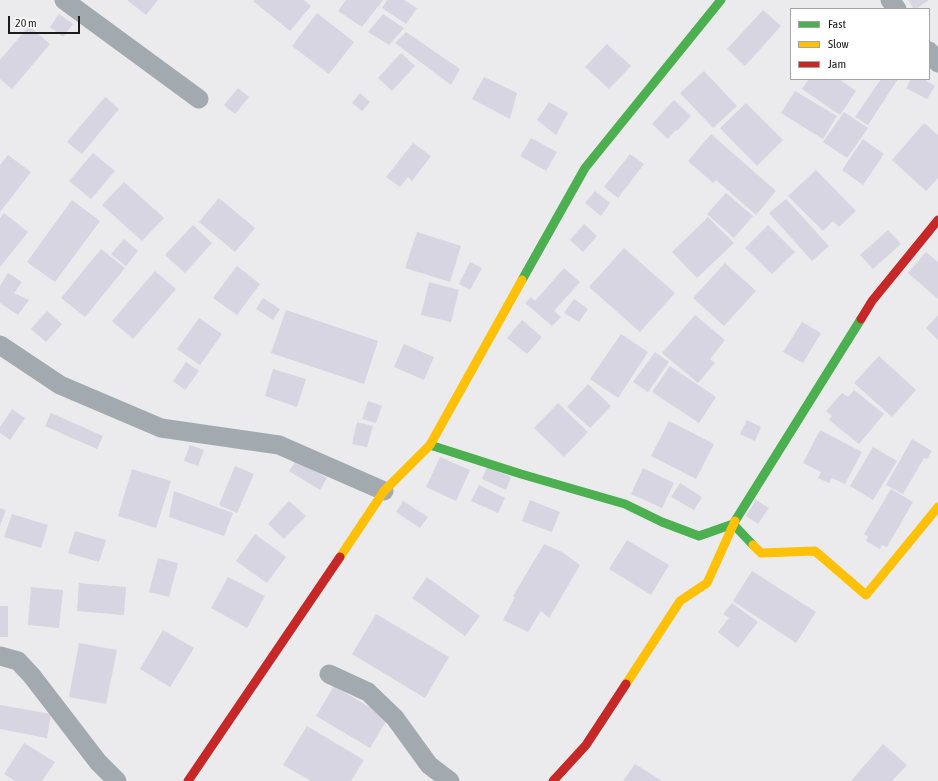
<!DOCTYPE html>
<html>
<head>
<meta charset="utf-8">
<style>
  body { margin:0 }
  #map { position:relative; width:938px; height:781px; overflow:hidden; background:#ebebed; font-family:"Asap Condensed",sans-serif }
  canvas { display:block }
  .legend { position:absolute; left:790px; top:8px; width:140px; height:72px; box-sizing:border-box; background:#fff; border:1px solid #a4a4a5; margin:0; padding:5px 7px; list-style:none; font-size:12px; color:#1c1c1d }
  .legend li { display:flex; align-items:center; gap:8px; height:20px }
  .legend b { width:20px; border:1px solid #a4a4a5 }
  .scale { position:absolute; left:8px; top:16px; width:72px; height:18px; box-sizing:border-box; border:2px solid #1c1c1d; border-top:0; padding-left:5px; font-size:12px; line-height:14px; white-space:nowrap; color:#1c1c1d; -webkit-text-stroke:3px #fff; paint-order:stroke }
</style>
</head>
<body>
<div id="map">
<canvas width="938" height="781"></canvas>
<ul class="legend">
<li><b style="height:5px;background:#4caf50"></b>Fast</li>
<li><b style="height:5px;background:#ffc107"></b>Slow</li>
<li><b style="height:5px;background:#c62828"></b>Jam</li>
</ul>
<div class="scale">20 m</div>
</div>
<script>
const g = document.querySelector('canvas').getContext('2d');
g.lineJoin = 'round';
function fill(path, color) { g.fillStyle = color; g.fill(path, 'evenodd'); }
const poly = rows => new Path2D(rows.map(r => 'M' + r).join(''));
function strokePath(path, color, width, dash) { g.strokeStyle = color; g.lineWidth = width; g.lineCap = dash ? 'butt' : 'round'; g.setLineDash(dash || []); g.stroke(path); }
const building = poly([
  [127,0,158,0,146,15],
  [255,0,304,0,311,6,290,31,253,1],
  [346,0,383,0,362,27,338,11],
  [387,0,404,0,417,8,406,24,382,8],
  [908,0,929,0,916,9,914,9],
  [763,10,781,26,745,66,727,49],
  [317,13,354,42,329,74,292,46],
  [59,14,73,24,63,37,50,27],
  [383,14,404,28,389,45,368,32],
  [29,26,50,44,12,89,0,79,0,60],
  [406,32,460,69,451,85,395,43],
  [607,44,631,66,609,89,585,67],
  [401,53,415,66,392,91,378,78],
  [704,71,737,106,713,128,680,93],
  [484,77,517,93,510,119,472,99],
  [809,79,839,79,856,91,840,115,802,89],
  [881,79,898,79,868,125,855,117],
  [911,79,928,79,926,81,935,86,927,99,906,88],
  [238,88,249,97,235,114,224,105],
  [795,91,837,116,823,139,781,113],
  [360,93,370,102,362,111,352,103],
  [105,97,119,109,82,154,67,142],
  [674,100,691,116,677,131,676,130,668,139,652,124],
  [549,102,568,113,556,135,537,120],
  [746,103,783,140,757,166,720,128],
  [844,112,868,128,847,158,823,142],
  [924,123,938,135,938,178,926,191,892,160],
  [711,134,776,191,756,215,716,180,713,183,688,161],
  [531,138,557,152,546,171,520,156],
  [863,139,884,154,863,185,842,170],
  [413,143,431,156,412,181,408,177,400,187,386,177],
  [93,153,115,171,91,199,69,181],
  [630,154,644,164,618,198,604,187],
  [8,155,31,172,0,212,0,165],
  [816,170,856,211,839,227,833,221,823,231,788,196],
  [124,182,164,218,142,241,102,205],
  [595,191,610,203,601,216,585,203],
  [726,193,753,216,734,238,707,214],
  [219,198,255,228,235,252,199,222],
  [786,199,829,246,812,261,769,213],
  [72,200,100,221,55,282,27,262],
  [4,213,28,232,0,267,0,218],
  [708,217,734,243,697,278,672,252],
  [584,224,597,236,583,252,570,240],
  [193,225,212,243,185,273,165,255],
  [768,225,795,252,772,274,745,248],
  [888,230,901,244,873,269,860,255],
  [417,232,461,246,450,282,405,268],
  [124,239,138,251,126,266,111,254],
  [624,248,675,293,640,332,589,287],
  [101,249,125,268,85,317,61,298],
  [926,252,938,262,938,299,908,273],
  [470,262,482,268,470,290,459,284],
  [725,263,756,291,724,326,693,298],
  [237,266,260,284,237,315,213,298],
  [564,268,580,282,554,311,561,317,552,326,525,303,531,297,535,301],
  [155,271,176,289,133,339,112,321],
  [8,273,22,282,14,293,29,300,18,315,0,303,0,286],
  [429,282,459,290,451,322,421,315],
  [263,298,280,309,273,320,256,309],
  [574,299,588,309,579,322,564,313],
  [286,310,378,341,364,384,271,353],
  [47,311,62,324,46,342,31,329],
  [695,315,725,340,710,359,715,363,698,383,662,353],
  [938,315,938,340,926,328],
  [199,318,222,334,200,365,177,349],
  [522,320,542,337,527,354,507,338],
  [802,322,821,333,803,363,783,352],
  [621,334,648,352,618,398,590,379],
  [404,344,434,357,424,380,394,367],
  [655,352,669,362,648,392,633,382],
  [879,356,916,390,892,417,854,383],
  [186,362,199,371,185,390,173,381],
  [670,366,716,397,699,423,652,392],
  [273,369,306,379,297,407,265,396],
  [588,384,611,406,590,428,567,407],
  [854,390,884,414,859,444,829,420,832,416,826,411,842,393,848,397],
  [368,401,382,406,376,423,362,419],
  [558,403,588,432,564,457,534,428],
  [12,409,25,418,10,440,0,433,0,427],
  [51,413,103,436,97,449,45,426],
  [747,420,761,427,755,441,740,434],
  [669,421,714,444,696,479,651,456],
  [357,422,373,426,367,447,352,444],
  [820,430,862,452,845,484,832,478,829,483,818,478,821,472,803,463],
  [912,439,932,451,927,459,924,458,903,494,886,485],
  [190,445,204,450,198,466,184,461],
  [873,447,897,461,873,500,850,486],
  [440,457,470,470,456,501,426,487],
  [297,459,327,478,320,490,289,471],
  [235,466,254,474,237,513,219,505],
  [487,467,511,477,506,490,482,479],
  [643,468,674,483,662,508,631,494],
  [132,469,171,481,156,528,118,516],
  [680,483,702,497,694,510,671,497],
  [479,485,505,498,498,513,471,501],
  [891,489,913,502,887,547,882,545,880,549,866,541,868,536,864,534],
  [174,491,233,513,224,536,169,517],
  [530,500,560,512,552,532,522,521],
  [756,500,769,508,758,524,746,516],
  [289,501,306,516,284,539,268,524],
  [403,501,428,517,420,528,396,512],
  [0,508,6,510,0,526],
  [12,514,48,525,41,548,4,537],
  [75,531,106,540,99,562,68,553],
  [255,534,286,557,267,583,236,561],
  [627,540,669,565,651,595,609,569],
  [544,544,562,552,580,565,549,618,541,611,528,632,503,620,515,597,513,596],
  [158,558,178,563,169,597,149,592],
  [752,571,816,612,796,643,733,601],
  [228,577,265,596,247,628,211,608],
  [427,577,480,616,465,636,412,598],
  [79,583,126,587,124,615,77,611],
  [31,587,63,590,59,628,28,625],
  [732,603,758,622,738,648,718,632,729,618,723,614],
  [0,606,8,606,8,637,0,637],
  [376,614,449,657,425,698,352,654],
  [163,630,194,648,170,687,140,669],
  [79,643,117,650,106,704,69,697],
  [334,686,388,718,370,748,316,716],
  [0,705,51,714,47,738,0,729],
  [307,726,364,760,351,781,311,781,283,765],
  [24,743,55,762,42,781,15,781,4,774],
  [883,744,907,765,892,781,851,781],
  [635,764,662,781,623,781]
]);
const street = poly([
  [64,0,199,99],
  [890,0,897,9],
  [929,51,938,63],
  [0,345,60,385,161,428,279,445,384,491],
  [0,656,18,661,32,676,98,762,117,781],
  [329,674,368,692,395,718,429,765,450,781]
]);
const fast = poly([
  [522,280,585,168,721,0],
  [430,445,521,474,625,504,662,522,699,536,733,524,753,545],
  [735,521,861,319]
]);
const slow = poly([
  [753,545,761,553,815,551,866,595,938,507],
  [340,557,384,491,430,445,522,280],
  [626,684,680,601,707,583,735,521]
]);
const jam = poly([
  [861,319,872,301,938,220],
  [188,781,340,557],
  [553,781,586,745,626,684]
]);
fill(building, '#d6d5e1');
strokePath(street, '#a3aaaf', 19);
strokePath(fast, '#4caf50', 9);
strokePath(slow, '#ffc107', 9);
strokePath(jam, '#c62828', 9);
</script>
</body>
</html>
